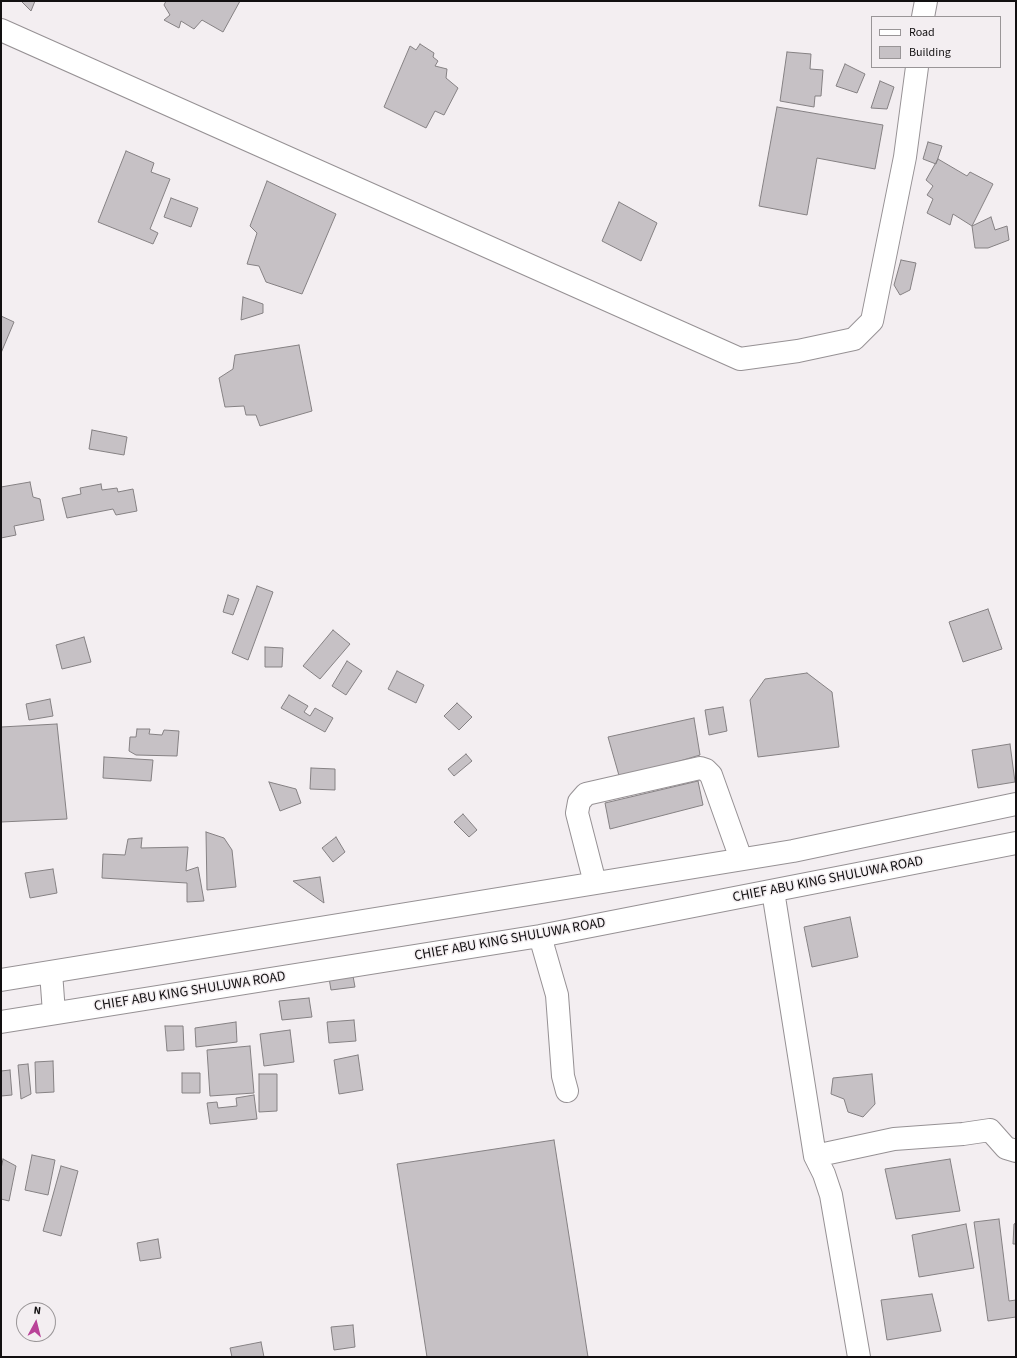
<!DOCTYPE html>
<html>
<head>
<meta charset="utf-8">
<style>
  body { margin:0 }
  #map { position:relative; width:1017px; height:1358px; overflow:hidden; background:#f3eef1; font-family:"Source Sans 3",sans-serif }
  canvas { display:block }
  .frame { position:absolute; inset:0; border:2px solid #121011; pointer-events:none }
  .legend { position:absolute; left:871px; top:16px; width:130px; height:52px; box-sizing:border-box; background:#f3eef1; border:1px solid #999597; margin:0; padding:5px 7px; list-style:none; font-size:12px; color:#121011 }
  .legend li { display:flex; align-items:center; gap:8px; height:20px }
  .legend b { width:20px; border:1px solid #999597 }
  .north { position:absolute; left:16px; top:1302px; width:40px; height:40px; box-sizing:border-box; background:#f3eef1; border:1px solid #999597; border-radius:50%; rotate:7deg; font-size:11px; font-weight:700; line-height:16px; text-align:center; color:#121011 }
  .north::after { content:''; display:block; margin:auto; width:14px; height:18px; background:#b94298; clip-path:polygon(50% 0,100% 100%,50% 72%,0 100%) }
</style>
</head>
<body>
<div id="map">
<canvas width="1017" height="1358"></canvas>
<div class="frame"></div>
<ul class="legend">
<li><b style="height:5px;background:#fff"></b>Road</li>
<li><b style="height:11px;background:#c6c1c5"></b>Building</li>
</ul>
<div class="north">N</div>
</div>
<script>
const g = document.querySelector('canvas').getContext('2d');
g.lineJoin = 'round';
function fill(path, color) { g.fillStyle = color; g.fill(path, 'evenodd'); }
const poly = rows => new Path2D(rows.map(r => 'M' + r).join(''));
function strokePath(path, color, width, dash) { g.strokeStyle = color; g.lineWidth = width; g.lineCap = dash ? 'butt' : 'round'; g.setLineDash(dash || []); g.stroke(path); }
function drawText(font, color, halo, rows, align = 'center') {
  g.font = font + ' "Source Sans 3",sans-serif'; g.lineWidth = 3; g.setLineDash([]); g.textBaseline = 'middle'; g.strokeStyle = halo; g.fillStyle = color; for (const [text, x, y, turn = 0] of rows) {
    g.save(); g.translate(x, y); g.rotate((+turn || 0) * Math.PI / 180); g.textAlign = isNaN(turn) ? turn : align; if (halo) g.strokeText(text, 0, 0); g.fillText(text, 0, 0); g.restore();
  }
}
const building = poly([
  [21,1,35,1,31,11,21,1],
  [166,1,240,1,223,32,202,20,194,29,181,21,179,28,164,20,170,15,164,5,166,1],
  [420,44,434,53,433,57,438,61,435,66,447,69,446,78,458,88,444,115,435,111,426,128,384,107,410,46,416,50,420,44],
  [787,52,811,54,810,69,823,70,821,96,815,96,814,107,780,101,787,52],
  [845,64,865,74,857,93,836,86,845,64],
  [880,81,894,87,887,109,871,108,880,81],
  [777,107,883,125,875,169,817,158,807,215,759,206,777,107],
  [928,142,942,146,936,164,923,159,928,142],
  [126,151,154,163,151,172,170,179,150,229,158,233,153,244,98,222,126,151],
  [938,159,967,176,970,172,993,184,972,226,953,214,950,225,927,213,933,199,927,195,933,186,926,180,938,159],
  [267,181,336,214,302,294,266,282,259,266,247,264,257,233,250,226,267,181],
  [171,198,198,208,191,227,164,217,171,198],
  [619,202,657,223,641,261,602,241,619,202],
  [991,217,995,230,1007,226,1009,240,988,248,975,248,972,226,991,217],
  [901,260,916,263,910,290,900,295,894,285,901,260],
  [243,297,263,304,263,313,241,320,243,297],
  [1,316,14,322,1,353,1,316],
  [299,345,312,411,260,426,256,415,246,415,244,406,225,407,219,378,233,369,235,355,299,345],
  [92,430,127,437,124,455,89,449,92,430],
  [30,482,33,497,40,499,44,520,14,526,16,535,1,538,1,487,30,482],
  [101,484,102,490,117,488,118,492,133,489,137,511,116,515,113,509,67,518,62,498,81,494,80,488,101,484],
  [257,586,273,592,248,660,232,653,257,586],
  [228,595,239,599,233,615,223,612,228,595],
  [988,609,1002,649,963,662,949,622,988,609],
  [333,630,350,644,320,679,303,666,333,630],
  [84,637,91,662,62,669,56,645,84,637],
  [265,647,283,648,282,667,265,667,265,647],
  [347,661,362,671,346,695,332,686,347,661],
  [397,671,424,685,416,703,388,689,397,671],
  [807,673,832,692,839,747,758,757,750,700,765,679,807,673],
  [289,695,308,706,304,712,310,716,315,708,333,718,325,732,281,708,289,695],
  [50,699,53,716,29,720,26,704,50,699],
  [457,703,472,717,459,730,444,716,457,703],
  [723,707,727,731,709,735,705,710,723,707],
  [694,718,700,755,620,779,608,737,694,718],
  [57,724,67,819,1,822,1,727,57,724],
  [137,729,150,729,149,734,162,735,164,730,179,731,177,756,136,755,129,751,130,737,136,737,137,729],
  [1010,744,1015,782,978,788,972,750,1010,744],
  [466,754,472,761,454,776,448,769,466,754],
  [104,757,153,760,151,781,103,778,104,757],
  [311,768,335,769,335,790,310,789,311,768],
  [698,781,703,805,610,829,605,803,698,781],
  [269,782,296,789,301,803,280,811,269,782],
  [463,814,477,830,469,837,454,822,463,814],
  [206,832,224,838,232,850,236,887,207,890,206,832],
  [336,837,345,852,333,862,322,848,336,837],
  [142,838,141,848,188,847,186,871,198,867,204,901,187,902,187,883,102,878,103,854,125,855,128,839,142,838],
  [53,869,57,893,30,898,25,873,53,869],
  [320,877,324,903,293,881,320,877],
  [850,917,858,957,812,967,804,927,850,917],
  [353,976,355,987,331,990,329,978,353,976],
  [309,998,312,1017,282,1020,279,1001,309,998],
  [354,1020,356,1041,329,1043,327,1022,354,1020],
  [236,1022,237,1042,196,1047,195,1028,236,1022],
  [165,1026,183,1026,184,1050,167,1051,165,1026],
  [290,1030,294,1062,264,1066,260,1034,290,1030],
  [250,1046,254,1093,210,1096,207,1050,250,1046],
  [358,1055,363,1090,339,1094,334,1060,358,1055],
  [53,1061,54,1092,36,1093,35,1062,53,1061],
  [28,1064,31,1094,21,1099,18,1065,28,1064],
  [10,1070,12,1095,1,1096,1,1071,10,1070],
  [182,1073,200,1073,200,1093,182,1093,182,1073],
  [259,1074,277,1074,277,1111,259,1112,259,1074],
  [872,1074,875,1104,863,1117,848,1112,844,1099,831,1094,833,1078,872,1074],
  [254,1095,257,1119,210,1124,207,1103,217,1102,218,1108,237,1106,236,1098,254,1095],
  [554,1140,588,1357,427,1357,397,1164,554,1140],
  [32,1155,55,1160,48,1195,25,1190,32,1155],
  [3,1159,16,1166,9,1201,1,1199,1,1169,3,1159],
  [950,1159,960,1211,896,1219,885,1169,950,1159],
  [61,1166,78,1171,61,1236,43,1231,61,1166],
  [999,1219,1009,1301,1016,1300,1016,1317,988,1321,974,1222,999,1219],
  [1016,1223,1016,1244,1013,1244,1014,1224,1016,1223],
  [966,1224,974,1268,919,1277,912,1235,966,1224],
  [158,1239,161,1258,140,1261,137,1243,158,1239],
  [932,1294,941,1331,887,1340,881,1300,932,1294],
  [353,1325,355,1347,334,1350,331,1327,353,1325],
  [261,1342,264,1357,232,1357,230,1348,261,1342]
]);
const minor = poly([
  [923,17,926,1],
  [1,30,740,359,798,351,854,339,872,321,905,157,917,67],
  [595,883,577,813,579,802,586,794,700,768,706,770,711,775,741,859],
  [773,891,815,1156,824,1174,831,1195,859,1357],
  [540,936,557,995,563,1076,567,1091],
  [51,972,54,1013],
  [1,980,793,851,1016,804],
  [1,1022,540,936,1016,843],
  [815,1156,894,1139,963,1134,990,1130,1006,1148,1016,1151]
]);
const streetNames = [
  ["CHIEF ABU KING SHULUWA ROAD",828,880,-11],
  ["CHIEF ABU KING SHULUWA ROAD",510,940,-10],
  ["CHIEF ABU KING SHULUWA ROAD",190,992,-9]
];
fill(building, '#c6c1c5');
strokePath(building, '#858183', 1);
strokePath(minor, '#969194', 24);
strokePath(minor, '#fff', 22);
drawText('14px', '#121011', '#f3eef1', streetNames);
</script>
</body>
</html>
